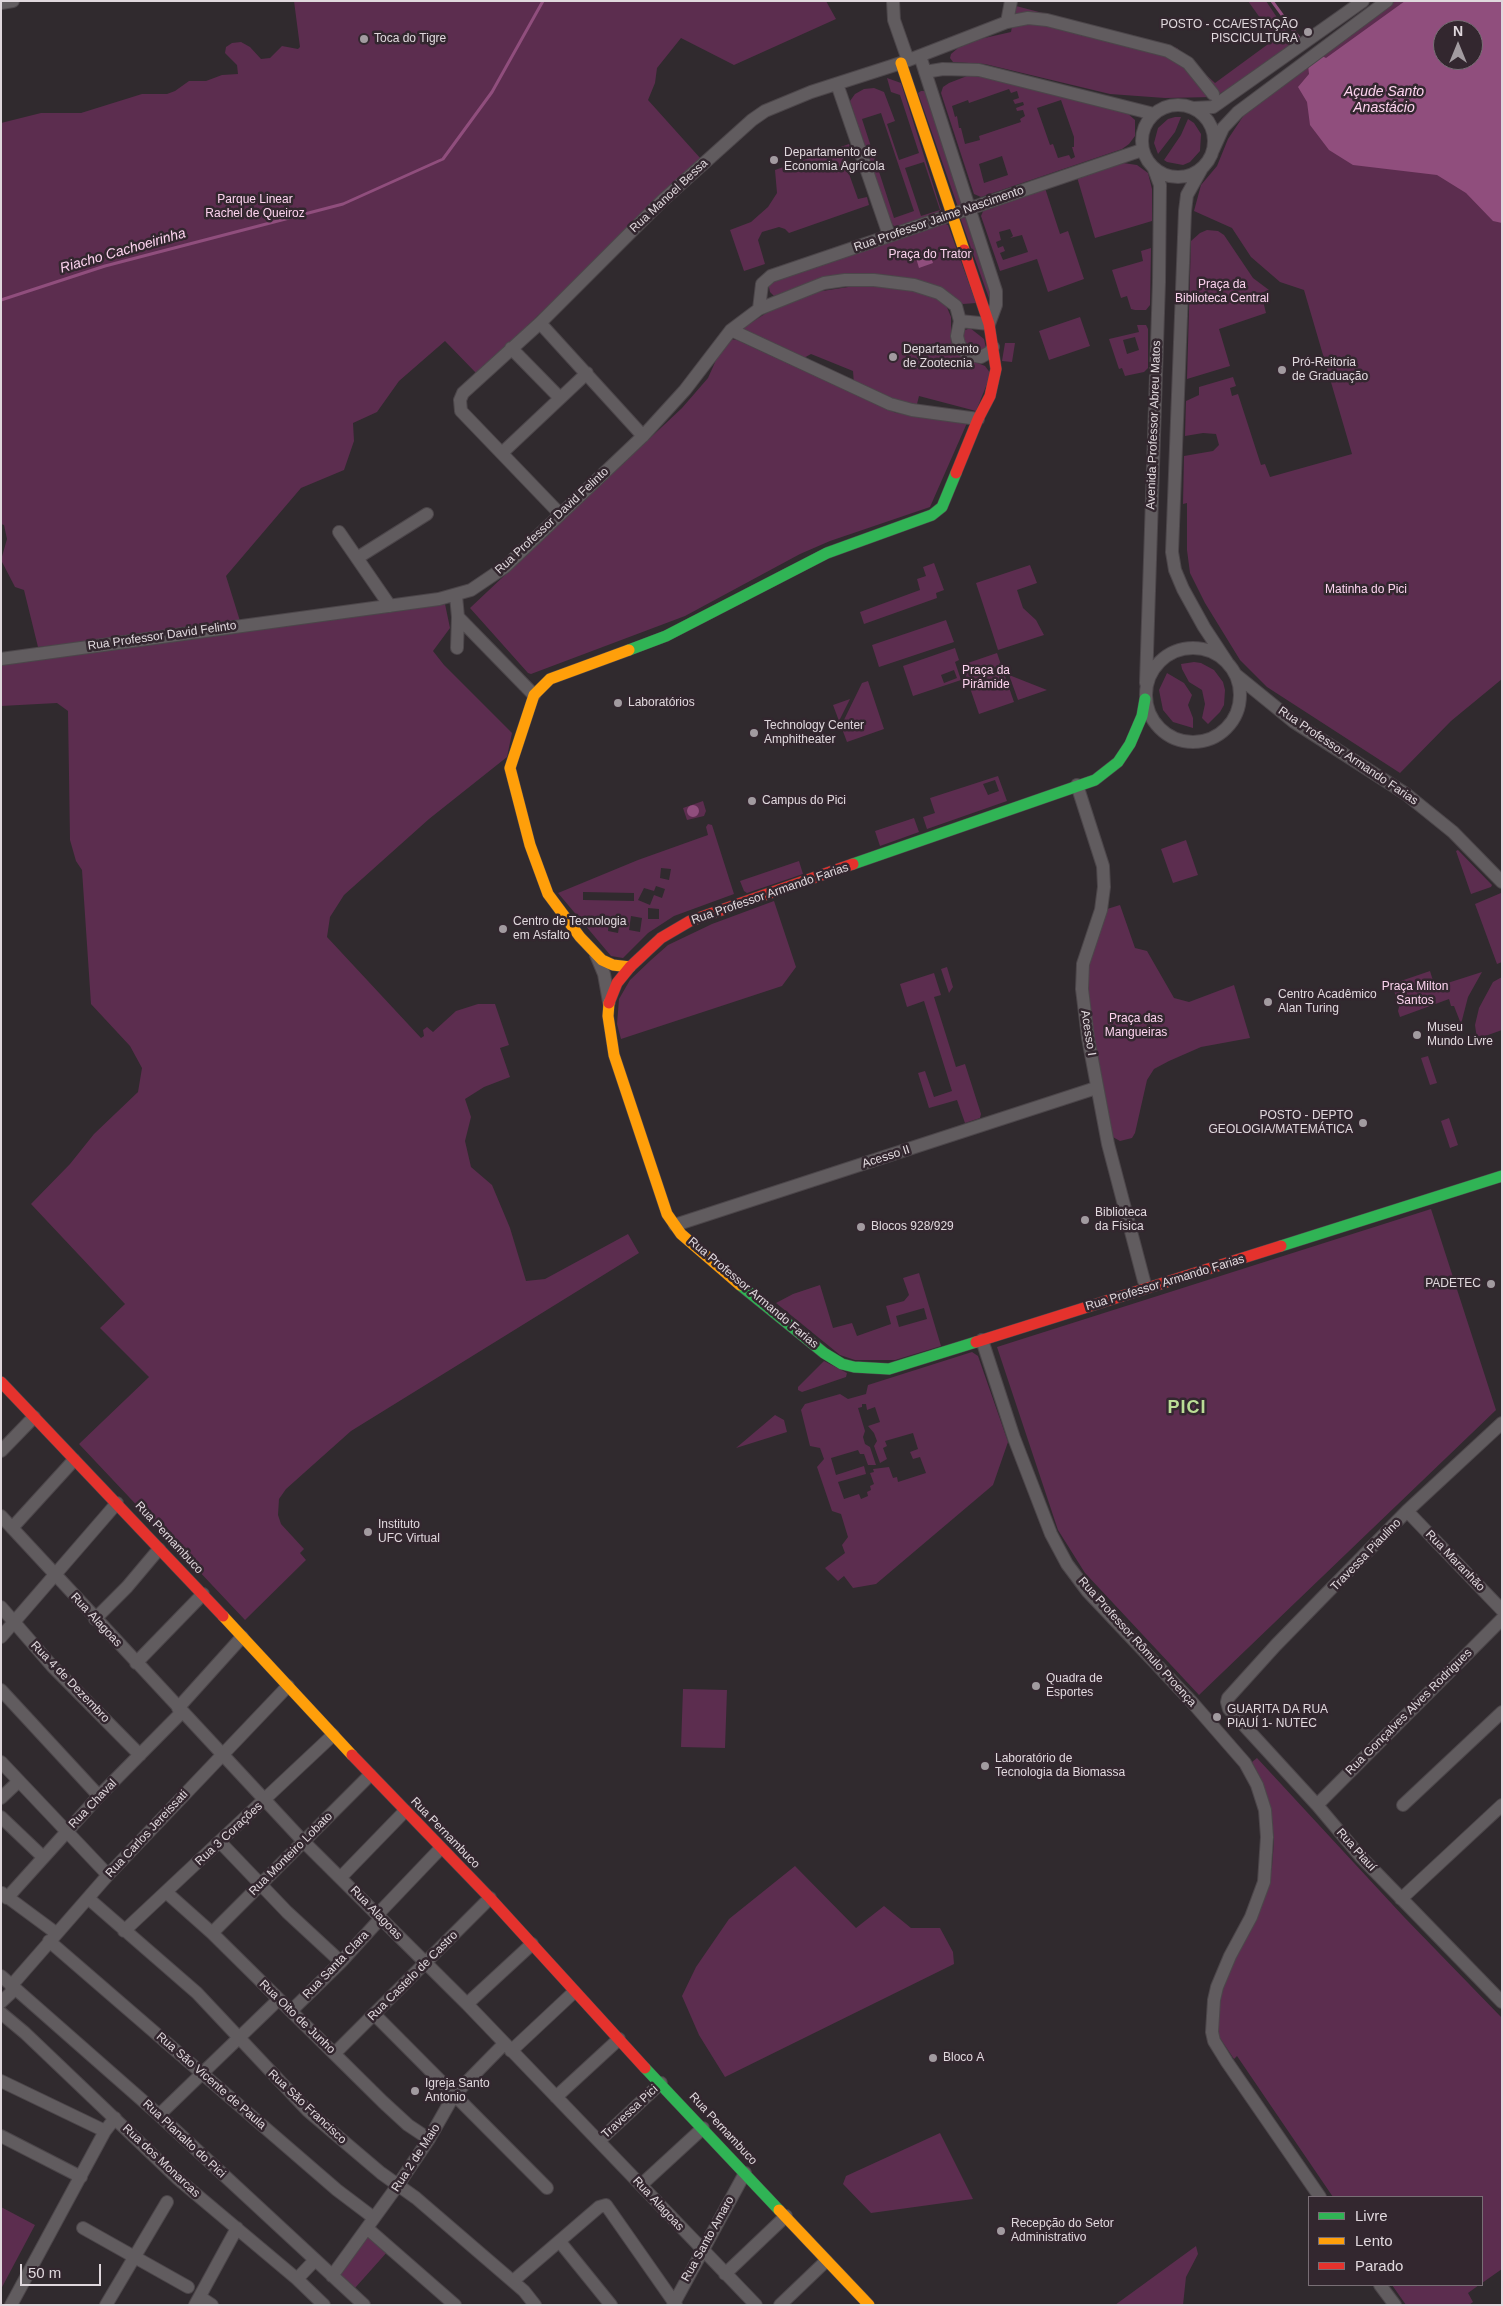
<!DOCTYPE html>
<html>
<head>
<meta charset="utf-8">
<style>
  body { margin:0 }
  #map { position:relative; width:1503px; height:2306px; overflow:hidden; background:#302a2e; font-family:Helvetica,sans-serif }
  canvas { display:block }
  .frame { position:absolute; inset:0; border:2px solid #e0d8dd; pointer-events:none }
  .legend { position:absolute; left:1308px; top:2196px; width:175px; height:90px; box-sizing:border-box; background:#33272f; border:1px solid #786e75; margin:0; padding:6px 9px; list-style:none; font-size:15px; color:#e0d8dd }
  .legend li { display:flex; align-items:center; gap:10px; height:25px }
  .legend b { width:25px; border:1px solid #786e75 }
  .north { position:absolute; left:1433px; top:20px; width:50px; height:50px; box-sizing:border-box; background:#33272f; border:1px solid #786e75; border-radius:50%; rotate:0deg; font-size:14px; font-weight:700; line-height:20px; text-align:center; color:#e0d8dd }
  .north::after { content:''; display:block; margin:auto; width:18px; height:22px; background:#a29ba0; clip-path:polygon(50% 0,100% 100%,50% 72%,0 100%) }
  .scale { position:absolute; left:20px; top:2264px; width:81px; height:22px; box-sizing:border-box; border:2px solid #e0d8dd; border-top:0; padding-left:6px; font-size:15px; line-height:18px; white-space:nowrap; color:#e0d8dd; -webkit-text-stroke:4px #33272f; paint-order:stroke }
</style>
</head>
<body>
<div id="map">
<canvas width="1503" height="2306"></canvas>
<div class="frame"></div>
<ul class="legend">
<li><b style="height:6px;background:#30b455"></b>Livre</li>
<li><b style="height:6px;background:#ff9f0a"></b>Lento</li>
<li><b style="height:6px;background:#e5322d"></b>Parado</li>
</ul>
<div class="north">N</div>
<div class="scale">50 m</div>
</div>
<script>
const g = document.querySelector('canvas').getContext('2d');
g.lineJoin = 'round';
function fill(path, color) { g.fillStyle = color; g.fill(path, 'evenodd'); }
const poly = rows => new Path2D(rows.map(r => 'M' + r).join(''));
function strokePath(path, color, width, dash) { g.strokeStyle = color; g.lineWidth = width; g.lineCap = dash ? 'butt' : 'round'; g.setLineDash(dash || []); g.stroke(path); }
function drawText(font, color, halo, rows, align = 'center') {
  g.font = font + ' Helvetica,sans-serif'; g.lineWidth = 5; g.setLineDash([]); g.textBaseline = 'middle'; g.strokeStyle = halo; g.fillStyle = color; for (const [text, x, y, turn = 0] of rows) {
    g.save(); g.translate(x, y); g.rotate((+turn || 0) * Math.PI / 180); g.textAlign = isNaN(turn) ? turn : align; if (halo) g.strokeText(text, 0, 0); g.fillText(text, 0, 0); g.restore();
  }
}
const green = poly([
  [294,1,826,1,836,19,734,65,681,38,657,68,655,83,648,100,701,159,477,374,445,341,399,381,377,412,353,423,354,441,344,470,301,488,226,576,240,621,372,614,445,604,450,628,433,651,444,665,512,733,507,757,429,819,344,895,330,917,327,937,421,1038,424,1036,423,1030,427,1027,433,1032,456,1011,478,1004,495,1004,509,1045,500,1048,510,1077,484,1087,465,1099,471,1117,465,1141,471,1167,492,1185,510,1228,526,1281,545,1279,628,1234,639,1253,351,1431,286,1489,279,1499,278,1515,281,1524,304,1549,300,1553,306,1560,245,1620,79,1444,149,1377,100,1328,125,1304,31,1204,70,1164,94,1134,138,1092,142,1068,130,1046,91,1004,82,870,76,861,70,840,68,711,57,703,1,706,1,665,75,643,38,647,24,590,15,587,1,560,7,539,4,525,1,524,1,123,41,113,81,113,142,94,167,94,175,91,189,81,206,81,222,75,238,74,237,65,225,53,226,47,232,43,241,42,250,47,261,59,270,58,282,46,298,49,300,47],
  [1248,1,1266,1,1294,43,1234,86,1213,97,1165,98,1110,94,985,64,953,62,950,58,951,54,958,48,980,39,1011,32,1016,6,1177,48,1215,83,1275,39],
  [1395,1,1502,1,1502,679,1451,721,1400,773,1267,687,1240,660,1205,603,1190,573,1187,550,1187,503,1183,504,1184,456,1213,451,1219,445,1216,434,1203,433,1185,436,1186,401,1199,395,1199,387,1233,377,1236,386,1230,388,1232,396,1238,394,1261,465,1265,464,1270,477,1352,454,1304,290,1280,282,1251,257,1232,228,1194,211,1201,185,1217,166,1228,139,1244,115],
  [1443,30,1473,30,1473,60,1443,60],
  [978,75,1126,112,1135,120,1135,136,1129,144,1122,149,981,197,974,194,941,93,943,87,949,83,967,76],
  [1009,89,1011,93,1017,91,1019,98,1013,100,1015,104,1023,102,1024,105,1016,108,1017,111,1023,110,1025,116,1020,119,1021,122,979,136,980,140,965,144,961,128,959,128,957,116,955,117,952,106,968,100,969,103],
  [1061,100,1074,137,1074,147,1072,147,1075,157,1071,159,1069,155,1058,158,1053,144,1050,145,1037,108],
  [1002,156,1008,175,984,183,979,164],
  [887,78,901,83,942,213,898,227,891,225,850,101,855,94,864,89,874,88,884,92,895,121,887,124,899,160,919,153,900,95,891,92],
  [881,113,914,211,894,218,862,119],
  [924,162,940,210,921,216,905,168],
  [921,91,927,91,962,205,958,207,918,93],
  [1175,117,1181,117,1175,132,1158,154,1154,143,1158,128,1168,119],
  [1188,119,1194,123,1201,134,1200,151,1190,162,1183,165,1167,162,1164,160,1181,135],
  [849,144,852,153,843,157,858,199,867,197,869,205,789,233,785,229,779,227,762,232,758,240,765,264,744,271,730,230,751,222,768,207,777,193,775,170],
  [1123,163,1137,165,1148,173,1152,189,1152,221,1095,238,1077,177],
  [1045,188,1060,234,1068,231,1084,279,1048,292,1037,259,1000,271,981,216,984,209],
  [1010,229,1013,236,1010,238,1022,235,1028,252,1003,260,1000,253,1005,251,1003,246,998,248,996,242,1001,240,999,232],
  [967,216,995,295,990,301,960,217],
  [944,223,948,225,976,303,963,304,916,280,888,275,863,274,817,280,774,296,770,292,768,283],
  [1207,230,1218,231,1224,235,1253,278,1269,290,1261,293,1266,313,1219,329,1230,366,1187,379,1191,241,1200,233],
  [1151,248,1150,305,1146,310,1135,310,1131,309,1127,296,1121,298,1112,270,1143,261,1141,251],
  [861,285,891,286,934,296,946,305,951,317,951,341,955,351,963,357,985,366,991,374,976,411,919,396,916,408,854,384,853,371,811,354,802,359,745,332,743,328,771,310,816,292],
  [1080,317,1090,346,1049,360,1039,331],
  [1137,325,1146,325,1148,329,1148,368,1144,372,1125,376,1122,368,1119,369,1109,339,1139,332],
  [1135,337,1139,350,1127,354,1123,340],
  [970,328,984,339,986,348,977,352,963,344,963,331],
  [730,339,737,340,896,413,965,419,967,423,930,507,830,541,800,554,685,616,531,674,528,673,470,608,682,408,708,378,721,349],
  [1005,343,1015,343,1012,362,1002,361],
  [934,563,944,590,936,593,937,598,864,624,860,612,920,590,917,579,926,576,923,567],
  [1030,565,1037,583,1017,590,1023,608,1036,620,1044,635,998,650,976,583],
  [946,620,954,642,879,667,872,645],
  [955,648,959,660,955,662,961,680,913,696,903,666],
  [954,670,957,678,944,683,941,675],
  [997,653,1014,702,979,714,962,665],
  [1194,662,1201,663,1214,670,1223,682,1225,690,1224,705,1220,712,1208,724,1202,718,1205,704,1202,690,1189,682,1182,669,1181,664],
  [1167,673,1184,683,1192,695,1188,705,1193,718,1193,728,1173,722,1163,710,1159,690],
  [1009,675,1047,690,1018,700],
  [868,681,884,729,847,742,841,726,862,683],
  [850,699,839,721,833,705],
  [998,776,1007,801,927,829,923,817,935,813,930,798],
  [995,780,999,791,988,795,983,784],
  [703,801,706,811,704,816,687,820,683,808],
  [914,818,919,832,880,846,875,831],
  [708,824,712,825,734,894,674,916,648,933,623,958,611,956,558,893,638,860,708,835,706,827],
  [661,868,671,869,669,880,660,878],
  [656,886,665,889,662,898,654,895,650,905,638,900,644,888,654,891],
  [583,892,634,893,634,901,583,900],
  [648,908,659,909,659,919,648,919],
  [631,916,642,918,640,932,629,930],
  [609,921,623,923,622,927,619,927,618,933,608,931],
  [1186,840,1198,875,1173,883,1161,849],
  [1458,850,1492,885,1491,887,1471,894,1456,851],
  [799,861,803,874,747,893,744,891,740,881],
  [1501,893,1502,962,1497,964,1475,904],
  [774,901,796,967,782,986,621,1039,617,1024,619,999,630,980,651,960,668,945,712,924],
  [1120,905,1135,948,1147,951,1174,998,1189,1002,1234,985,1250,1038,1201,1047,1169,1061,1154,1069,1147,1080,1135,1133,1132,1138,1120,1141,1111,1136,1088,1015,1088,967,1107,909],
  [947,967,953,987,949,993,941,969],
  [1430,971,1435,987,1482,972,1468,997,1461,1024,1454,1006,1451,1006,1449,999,1400,1017,1398,1011,1399,1007,1392,984],
  [934,973,941,995,934,997,956,1067,965,1064,981,1114,980,1118,965,1123,957,1100,929,1108,918,1073,925,1071,934,1097,952,1091,924,1001,907,1007,900,984],
  [1502,977,1502,1030,1477,1039,1475,1025,1479,1008,1493,982],
  [1428,1056,1437,1083,1430,1085,1421,1058],
  [1449,1118,1458,1145,1450,1148,1441,1121],
  [1431,1209,1496,1410,1199,1695,1085,1573,1058,1530,997,1347],
  [919,1273,941,1346,895,1360,855,1360,840,1355,776,1303,793,1294,820,1285,833,1328,852,1323,857,1336,891,1324,886,1306,904,1301,909,1295,903,1278],
  [924,1308,927,1319,899,1327,896,1316],
  [972,1352,978,1356,1008,1442,993,1485,876,1584,853,1588,844,1576,838,1581,825,1568,845,1553,842,1545,848,1537,841,1514,832,1511,817,1467,824,1459,820,1448,810,1446,801,1410,805,1404,840,1394,848,1399,866,1394,868,1385],
  [862,1404,866,1404,867,1410,875,1407,880,1422,868,1426,874,1433,877,1441,874,1446,880,1463,887,1459,883,1448,887,1446,885,1441,913,1433,918,1449,910,1452,913,1459,920,1457,926,1473,898,1482,897,1477,893,1478,889,1467,873,1469,874,1472,870,1473,874,1484,870,1486,871,1490,867,1492,868,1496,861,1499,859,1494,844,1499,838,1482,866,1474,864,1466,836,1475,831,1458,858,1450,860,1454,864,1454,868,1465,876,1465,870,1447,865,1444,863,1437,865,1431,858,1408,862,1407],
  [824,1361,847,1373,846,1377,802,1392,798,1390,798,1387],
  [775,1415,784,1420,787,1432,736,1448],
  [683,1689,727,1690,725,1748,681,1747],
  [1257,1758,1404,1917,1502,2018,1502,2269,1482,2283,1482,2197,1333,2197,1237,2056,1234,2059,1220,2038,1217,2029,1221,1991,1269,1881,1272,1866,1274,1841,1272,1819,1261,1779,1252,1762],
  [795,1866,856,1928,884,1906,911,1928,940,1928,953,1952,954,1964,725,2077,699,2035,682,1996,696,1967,729,1919],
  [940,2133,973,2199,871,2213,843,2184,846,2176],
  [1,2207,35,2225,1,2289],
  [368,2236,388,2251,355,2288,341,2277,340,2273],
  [1196,2246,1198,2254,1186,2277,1183,2305,1115,2305],
  [1392,2285,1479,2285,1468,2293,1473,2302,1469,2305,1406,2305]
]);
const water = poly([
  [1405,1,1502,1,1502,223,1493,221,1466,193,1437,175,1353,165,1329,150,1310,125,1307,102,1298,87,1309,74,1308,65,1322,56,1326,58],
  [1443,30,1473,30,1473,60,1443,60],
  [923,252,926,254,924,257,928,260,931,257,933,263,919,268,916,258],
  '687 811a6 6 0 1 1 12 0a6 6 0 1 1-12 0Z'
]);
const stream = poly([
  [1272,1,1299,38],
  [1,300,105,266,343,204,443,159,492,92,543,1]
]);
const street = poly([
  [893,1,894,20,908,60],
  [1,3,13,1],
  [1007,22,1011,1],
  [920,56,996,291,996,305,989,324,960,321],
  [925,72,943,69,979,70,1154,114],
  [837,84,889,235],
  '1142 141a36 36 0 1 1 72 0a36 36 0 1 1-72 0Z',
  [1193,108,1213,107,1363,1],
  [1213,150,1223,128,1238,112,1387,1],
  [1202,168,1187,195,1185,211,1172,552,1175,570,1183,589,1204,627,1227,662],
  [759,309,762,284,771,276,1142,150],
  [540,323,643,436],
  [731,330,890,404,912,410,978,419],
  [511,348,560,398],
  [502,453,587,373],
  [560,514,461,411,460,400,463,393,540,323,662,201,752,120,765,111,811,92,901,63,1007,22,1028,18,1047,20,1168,51,1188,63,1213,94],
  [339,532,390,606],
  [357,558,427,514],
  [456,596,458,617,534,695],
  [457,648,458,617],
  '1146 695a47 47 0 1 1 94 0a47 47 0 1 1-94 0Z',
  [1,659,439,599,471,590,505,567,643,436,685,390,731,330,759,309,824,283,845,280,874,280,914,285,939,293,956,306,960,321,957,336,959,344,963,350,971,355,981,357,990,352,993,347],
  [1235,674,1294,722,1406,794,1453,832,1502,882],
  [1146,683,1159,282,1160,185,1154,169],
  [1077,785,1103,866,1104,887,1101,910,1083,964,1082,989,1088,1038,1108,1144,1144,1281],
  [596,955,604,974,609,1002],
  [675,1225,1096,1088],
  [982,1340,1014,1438,1051,1534,1067,1564,1088,1592,1191,1701,1245,1763,1257,1785,1265,1810,1267,1837,1264,1882,1251,1917,1230,1956,1217,1987,1214,2000,1212,2032,1214,2041,1227,2062,1320,2197],
  [1502,1423,1407,1511,1276,1645,1228,1698,1227,1702,1229,1709,1317,1805,1360,1856,1502,2002],
  [1,1451,34,1417],
  [1407,1511,1502,1610],
  [1,1516,303,1841,467,2004,756,2305],
  [12,1528,74,1460],
  [1,1607,52,1666,140,1755],
  [95,1619,127,1587,159,1549],
  [1,1637,117,1503],
  [136,1663,203,1594],
  [1,1690,99,1796],
  [178,1708,242,1637],
  [1,1762,108,1875],
  [1,1798,19,1781],
  [1317,1805,1502,1619],
  [1403,1805,1502,1712],
  [1,1817,43,1857],
  [220,1842,287,1912,341,1962],
  [341,1877,405,1811],
  [166,1892,212,1933,383,2102,408,2125,429,2139],
  [2,1893,56,1933],
  [7,1898,99,1796,182,1712],
  [89,1899,197,1993,308,2111,381,2173,416,2198,524,2291,535,2305],
  [1401,1899,1502,1805],
  [377,1915,440,1849],
  [124,1931,333,1735],
  [212,1933,370,1775],
  [49,1941,337,2190,374,2218],
  [1,1976,159,2115,364,2305],
  [11,1986,108,1875,288,1686],
  [1,2002,15,1989],
  [467,2004,532,1944],
  [291,2011,341,1962,380,1919],
  [1,2013,25,2033,178,2179,297,2279,324,2305],
  [375,2015,547,2188],
  [511,2051,574,1992],
  [335,2053,490,1898],
  [1,2081,105,2131],
  [556,2097,619,2039],
  [159,2115,278,2000],
  [1,2136,81,2177],
  [599,2141,661,2083],
  [641,2185,703,2128],
  [83,2228,188,2287],
  [368,2229,455,2305],
  [560,2242,611,2305],
  [725,2274,786,2216],
  [332,2276,398,2185,429,2139,454,2095,504,2044],
  [297,2279,315,2260],
  [513,2281,599,2207,606,2205,676,2305],
  [1380,2285,1395,2305],
  [200,2297,212,2305],
  [11,2305,105,2131,115,2118],
  [106,2305,167,2202],
  [195,2305,237,2228],
  [673,2305,745,2173],
  [780,2305,826,2261]
]);
const fast = poly([
  [629,650,666,636,827,553,932,515,942,507,956,473],
  [853,864,1095,780,1118,762,1130,744,1142,716,1145,699],
  [1281,1246,1502,1176],
  [740,1285,824,1353,842,1364,854,1367,889,1369,976,1342],
  [645,2068,779,2210]
]);
const slow = poly([
  [901,63,964,250],
  [629,650,550,679,534,695,510,768,530,845,548,894,580,937,602,960,613,965,630,967],
  [609,1003,608,1016,614,1055,667,1214,681,1234,740,1285],
  [223,1616,352,1755],
  [779,2210,869,2305]
]);
const jam = poly([
  [956,473,978,419,990,396,996,369,989,324,964,250],
  [609,1003,617,983,630,967,661,938,690,921,853,864],
  [976,1342,1281,1246],
  [1,1382,223,1616],
  [352,1755,490,1898,645,2068]
]);
const markers = [
  [1308,32,5,"#a29ba0"],
  [364,39,5,"#a29ba0"],
  [774,160,5,"#a29ba0"],
  [893,357,5,"#a29ba0"],
  [1282,370,5,"#a29ba0"],
  [618,703,5,"#a29ba0"],
  [754,733,5,"#a29ba0"],
  [752,801,5,"#a29ba0"],
  [503,929,5,"#a29ba0"],
  [1268,1002,5,"#a29ba0"],
  [1417,1035,5,"#a29ba0"],
  [1363,1123,5,"#a29ba0"],
  [1085,1220,5,"#a29ba0"],
  [861,1227,5,"#a29ba0"],
  [1491,1284,5,"#a29ba0"],
  [368,1532,5,"#a29ba0"],
  [1036,1686,5,"#a29ba0"],
  [1217,1717,5,"#a29ba0"],
  [985,1766,5,"#a29ba0"],
  [933,2058,5,"#a29ba0"],
  [415,2091,5,"#a29ba0"],
  [1001,2231,5,"#a29ba0"]
];
const poiNames = [
  ["POSTO - CCA/ESTAÇÃO",1298,25,"right"],
  ["PISCICULTURA",1298,39,"right"],
  ["Toca do Tigre",374,39],
  ["Departamento de",784,153],
  ["Economia Agrícola",784,167],
  ["Departamento",903,350],
  ["de Zootecnia",903,364],
  ["Pró-Reitoria",1292,363],
  ["de Graduação",1292,377],
  ["Laboratórios",628,703],
  ["Technology Center",764,726],
  ["Amphitheater",764,740],
  ["Campus do Pici",762,801],
  ["Centro de Tecnologia",513,922],
  ["em Asfalto",513,936],
  ["Centro Acadêmico",1278,995],
  ["Alan Turing",1278,1009],
  ["Museu",1427,1028],
  ["Mundo Livre",1427,1042],
  ["POSTO - DEPTO",1353,1116,"right"],
  ["GEOLOGIA/MATEMÁTICA",1353,1130,"right"],
  ["Biblioteca",1095,1213],
  ["da Física",1095,1227],
  ["Blocos 928/929",871,1227],
  ["PADETEC",1481,1284,"right"],
  ["Instituto",378,1525],
  ["UFC Virtual",378,1539],
  ["Quadra de",1046,1679],
  ["Esportes",1046,1693],
  ["GUARITA DA RUA",1227,1710],
  ["PIAUÍ 1- NUTEC",1227,1724],
  ["Laboratório de",995,1759],
  ["Tecnologia da Biomassa",995,1773],
  ["Bloco A",943,2058],
  ["Igreja Santo",425,2084],
  ["Antonio",425,2098],
  ["Recepção do Setor",1011,2224],
  ["Administrativo",1011,2238]
];
const streetNames = [
  ["Rua Manoel Bessa",669,196,-43],
  ["Rua Professor Jaime Nascimento",939,219,-19],
  ["Avenida Professor Abreu Matos",1154,425,-88],
  ["Rua Professor David Felinto",552,521,-43],
  ["Rua Professor David Felinto",162,636,-8],
  ["Rua Professor Armando Farias",1348,756,34],
  ["Rua Professor Armando Farias",770,894,-19],
  ["Acesso I",1088,1033,81],
  ["Acesso II",886,1157,-18],
  ["Rua Professor Armando Farias",1165,1283,-17],
  ["Rua Professor Armando Farias",753,1293,40],
  ["Rua Pernambuco",169,1538,47],
  ["Travessa Piaulino",1366,1555,-46],
  ["Rua Maranhão",1455,1561,46],
  ["Rua Alagoas",96,1620,47],
  ["Rua Professor Rômulo Proença",1137,1642,48],
  ["Rua 4 de Dezembro",70,1682,46],
  ["Rua Gonçalves Alves Rodrigues",1409,1712,-45],
  ["Rua Chaval",93,1804,-46],
  ["Rua Pernambuco",445,1833,46],
  ["Rua Carlos Jereissati",147,1834,-47],
  ["Rua 3 Corações",229,1834,-43],
  ["Rua Piauí",1356,1850,48],
  ["Rua Monteiro Lobato",291,1854,-45],
  ["Rua Alagoas",376,1913,46],
  ["Rua Santa Clara",336,1965,-46],
  ["Rua Castelo de Castro",413,1976,-45],
  ["Rua Oito de Junho",297,2017,44],
  ["Rua São Vicente de Paula",211,2081,41],
  ["Rua São Francisco",307,2107,43],
  ["Travessa Pici",630,2112,-43],
  ["Rua Pernambuco",723,2129,47],
  ["Rua Planalto do Pici",184,2139,43],
  ["Rua 2 de Maio",416,2158,-57],
  ["Rua dos Monarcas",161,2161,43],
  ["Rua Alagoas",658,2204,47],
  ["Rua Santo Amaro",708,2239,-61]
];
const parkNames = [
  ["Parque Linear",255,200],
  ["Rachel de Queiroz",255,214],
  ["Praça do Trator",930,255],
  ["Praça da",1222,285],
  ["Biblioteca Central",1222,299],
  ["Matinha do Pici",1366,590],
  ["Praça da",986,671],
  ["Pirâmide",986,685],
  ["Praça Milton",1415,987],
  ["Santos",1415,1001],
  ["Praça das",1136,1019],
  ["Mangueiras",1136,1033]
];
const waterNames = [
  ["Açude Santo",1384,92],
  ["Anastácio",1384,108],
  ["Riacho Cachoeirinha",123,251,-16]
];
const districtNames = [
  ["PICI",1187,1408]
];
fill(green, '#5c2d4f');
fill(water, '#904e7d');
strokePath(stream, '#904e7d', 3);
strokePath(street, '#4c464a', 14);
strokePath(fast, '#4c464a', 12);
strokePath(slow, '#4c464a', 12);
strokePath(jam, '#4c464a', 12);
strokePath(street, '#615c5f', 12);
strokePath(fast, '#30b455', 11);
strokePath(slow, '#ff9f0a', 11);
strokePath(jam, '#e5322d', 11);
for (const [x, y, r, color] of markers) { const dot = new Path2D(); dot.arc(x, y, r, 0, 2 * Math.PI); g.fillStyle = color; g.fill(dot); strokePath(dot, '#33272f', 2); }
drawText('12px', '#e0d8dd', '#33272f', poiNames, 'left');
drawText('12px', '#e0d8dd', '#33272f', streetNames);
drawText('12px', '#fcd3ee', '#33272f', parkNames);
drawText('italic 14px', '#fdd4ef', '#33272f', waterNames);
g.letterSpacing = '1px';
drawText('bold 18px', '#bbdd96', '#33272f', districtNames);
g.letterSpacing = '0px';
</script>
</body>
</html>
